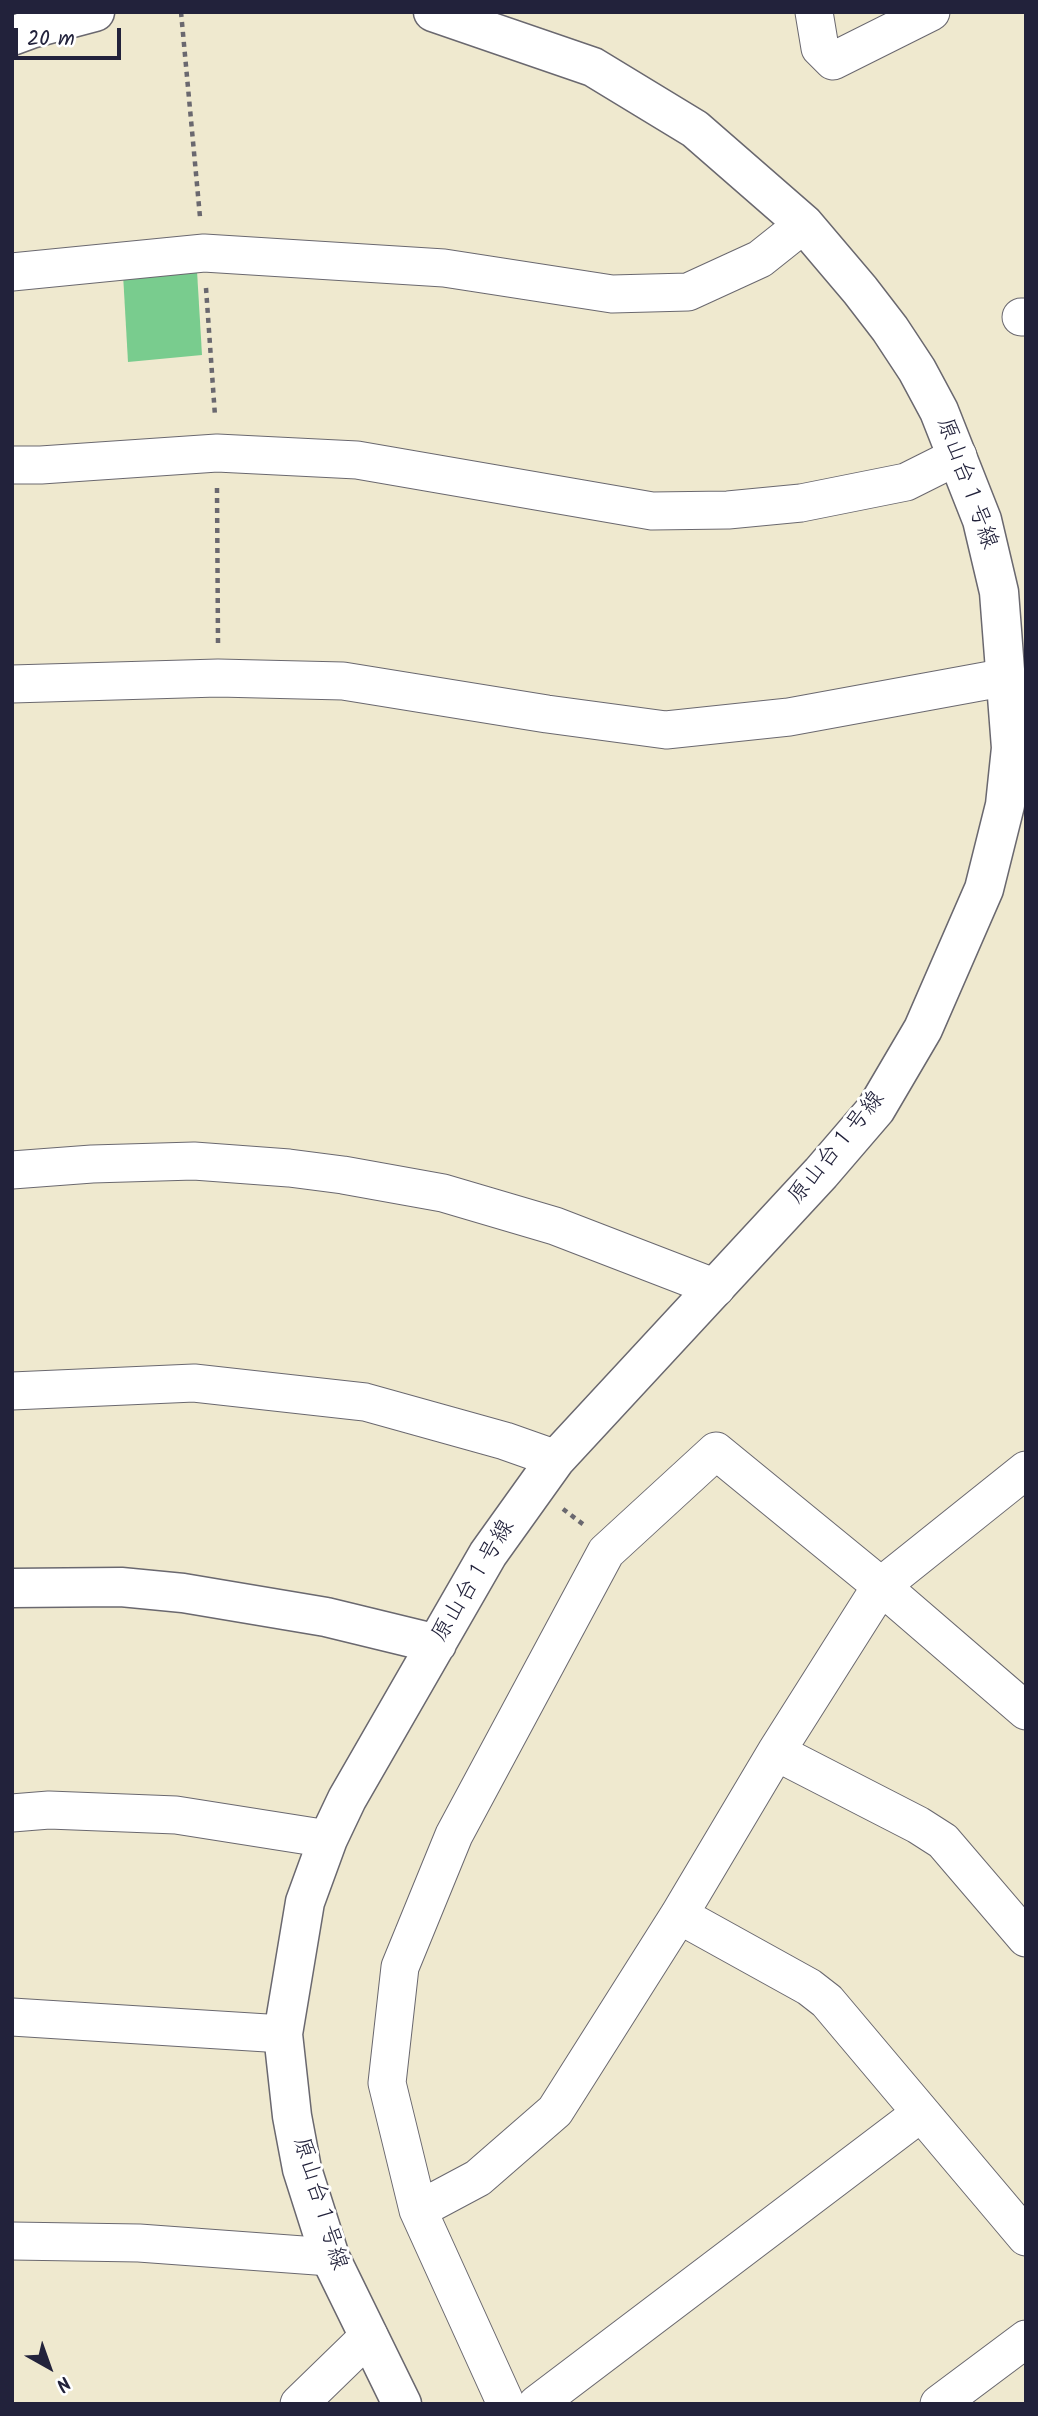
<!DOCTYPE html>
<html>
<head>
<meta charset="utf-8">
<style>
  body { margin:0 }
  #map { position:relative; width:1038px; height:2416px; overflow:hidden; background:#efe9cf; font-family:Kalam,sans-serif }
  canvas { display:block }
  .frame { position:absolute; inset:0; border:14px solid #22223b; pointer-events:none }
  .north { position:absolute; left:14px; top:2332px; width:70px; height:70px; -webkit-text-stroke:5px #fff; paint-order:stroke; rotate:140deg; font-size:19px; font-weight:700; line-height:28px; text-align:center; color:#22223b }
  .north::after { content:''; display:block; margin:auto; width:24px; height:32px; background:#22223b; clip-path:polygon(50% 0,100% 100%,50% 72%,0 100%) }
  .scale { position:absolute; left:14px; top:28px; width:107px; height:32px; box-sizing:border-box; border:4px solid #22223b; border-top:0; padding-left:9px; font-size:21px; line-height:24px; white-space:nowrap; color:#22223b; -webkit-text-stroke:5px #fff; paint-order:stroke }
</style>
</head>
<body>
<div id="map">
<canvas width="1038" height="2416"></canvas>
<div class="frame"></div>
<div class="north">N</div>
<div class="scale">20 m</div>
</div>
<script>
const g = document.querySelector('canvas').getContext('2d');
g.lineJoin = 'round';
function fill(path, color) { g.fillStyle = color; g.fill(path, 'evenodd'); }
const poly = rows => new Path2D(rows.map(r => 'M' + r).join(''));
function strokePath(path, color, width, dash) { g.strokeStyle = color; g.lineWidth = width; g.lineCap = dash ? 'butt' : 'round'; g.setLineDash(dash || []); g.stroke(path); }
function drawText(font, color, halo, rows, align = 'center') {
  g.font = font + ' Kalam,"Klee One",sans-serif'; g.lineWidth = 6; g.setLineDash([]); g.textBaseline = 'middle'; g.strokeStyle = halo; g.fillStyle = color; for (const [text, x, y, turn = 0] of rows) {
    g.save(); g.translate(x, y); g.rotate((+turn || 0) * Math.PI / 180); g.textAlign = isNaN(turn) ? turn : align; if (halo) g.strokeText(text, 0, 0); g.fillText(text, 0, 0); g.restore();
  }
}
const green = poly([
  [197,271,202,355,128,362,123,274]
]);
const path = poly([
  [181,12,200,217],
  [206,288,215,416],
  [217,488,218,643],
  [563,1509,584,1525]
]);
const minor = poly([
  [814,12,820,48,833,61,931,12],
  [12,272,204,253,444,268,612,294,688,292,760,259,804,224],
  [1021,317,1026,317],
  [12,465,41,465,217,453,357,460,652,511,728,510,801,503,906,482,958,456],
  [12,684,218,678,343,681,547,714,666,730,789,717,1007,677],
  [12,1170,92,1164,194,1161,289,1168,343,1175,443,1193,555,1226,716,1288],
  [12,1391,194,1383,365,1402,505,1441,556,1459],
  [776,1752,918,1825,943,1841,1026,1938],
  [12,1813,49,1810,176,1815,328,1839],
  [679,1915,809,1987,827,2001,1026,2237],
  [12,2017,283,2034],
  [418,2210,478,2178,555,2111,679,1915,776,1752,881,1586,1026,1470],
  [12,2241,139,2243,330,2257],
  [299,2404,369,2336],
  [506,2404,418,2210,387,2083,400,1967,454,1835,606,1552,716,1451,881,1586,1026,1711],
  [537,2404,921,2113],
  [939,2404,1026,2339]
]);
const tertiary = poly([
  [12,36,31,29,95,12],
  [12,1588,121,1587,183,1593,326,1617,437,1644],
  [402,2404,330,2257,302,2169,292,2116,283,2034,305,1902,328,1839,347,1799,488,1554,556,1459,821,1173,876,1109,923,1029,984,889,1005,805,1011,748,999,592,982,520,939,411,917,370,890,329,860,290,804,224,695,129,593,67,433,12]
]);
const streetNames = [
  ["原山台１号線",965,484,70],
  ["原山台１号線",838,1149,-51],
  ["原山台１号線",475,1582,-59],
  ["原山台１号線",318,2204,73]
];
fill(green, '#79cc8e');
strokePath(minor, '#6a686f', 39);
strokePath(tertiary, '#6a686f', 41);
strokePath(path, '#6a686f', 4.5, [5, 5]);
strokePath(minor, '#fff', 37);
strokePath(tertiary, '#fff', 38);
drawText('23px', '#22223b', '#fff', streetNames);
</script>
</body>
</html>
